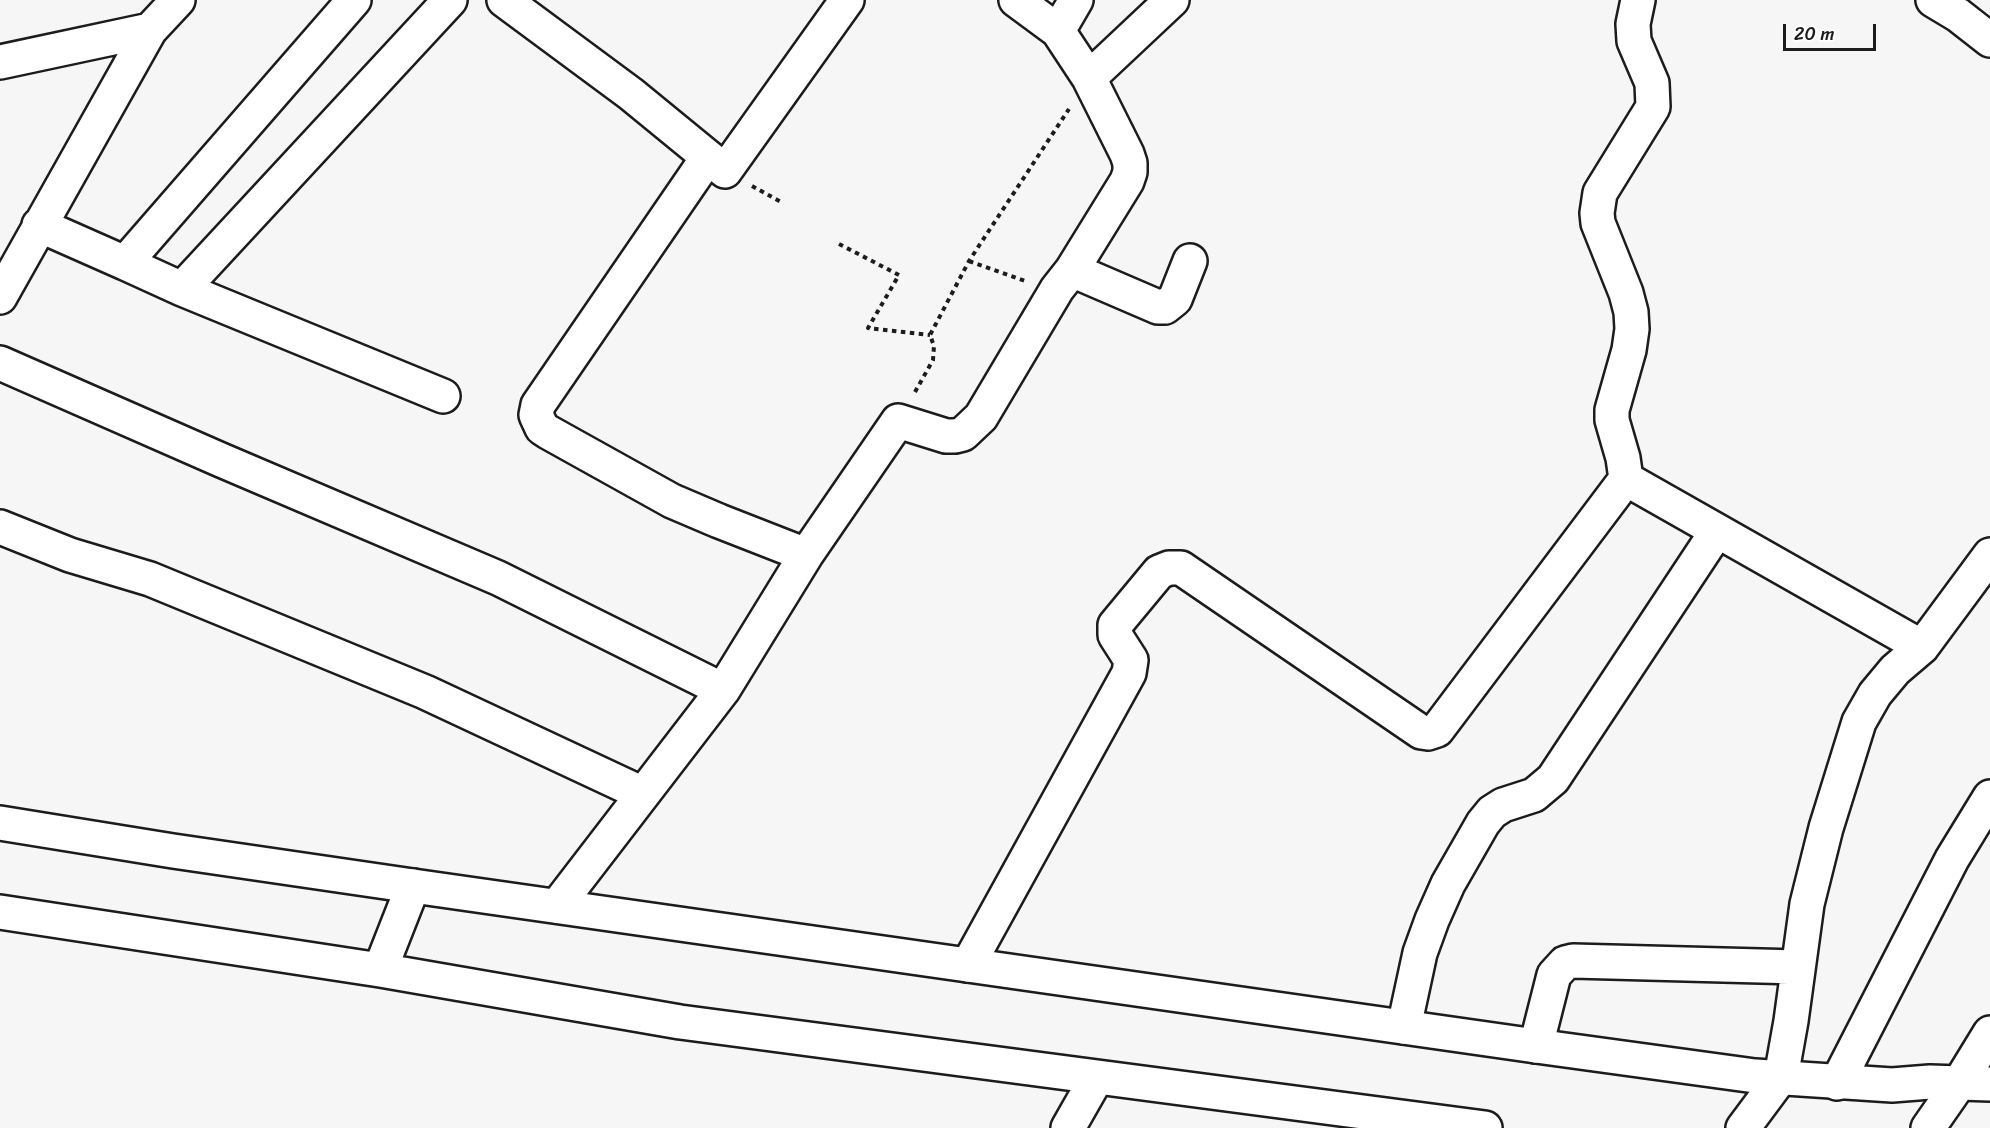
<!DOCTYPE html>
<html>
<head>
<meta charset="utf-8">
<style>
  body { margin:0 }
  #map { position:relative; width:1990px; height:1128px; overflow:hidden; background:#f6f6f6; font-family:Sriracha,sans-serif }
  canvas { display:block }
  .scale { position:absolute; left:1783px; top:24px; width:93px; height:27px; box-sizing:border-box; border:3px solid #1c1c1c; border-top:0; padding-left:8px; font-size:18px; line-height:21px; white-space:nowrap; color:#1c1c1c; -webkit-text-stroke:4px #fff; paint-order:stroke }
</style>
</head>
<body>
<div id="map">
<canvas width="1990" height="1128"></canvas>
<div class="scale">20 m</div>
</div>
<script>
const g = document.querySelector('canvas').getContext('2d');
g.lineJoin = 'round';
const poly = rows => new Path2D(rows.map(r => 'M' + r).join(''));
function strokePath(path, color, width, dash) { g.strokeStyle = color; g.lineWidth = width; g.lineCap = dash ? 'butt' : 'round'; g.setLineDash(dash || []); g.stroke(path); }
const path = poly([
  [752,186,783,203],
  [839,244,899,275,868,328,930,335],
  [969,261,1025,281],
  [915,392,933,360,934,346,930,335,969,261,1069,109]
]);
const minor = poly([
  [504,0,631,94,725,171,847,0],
  [1016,0,1058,31,1076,0],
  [1933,0,1958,15,1990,40],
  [0,62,150,30,178,0],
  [1089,78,1172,0],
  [708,157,538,405,536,415,542,428,548,432,672,501,719,521,806,555],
  [39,225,125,263,354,0],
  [125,263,182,289,443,396],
  [1072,270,1158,307,1165,307,1175,299,1190,261],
  [182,289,450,0],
  [0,297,150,30],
  [0,363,221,460,498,578,723,690],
  [1626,479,1623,458,1612,420,1612,410,1629,350,1632,329,1631,312,1626,293,1598,223,1597,213,1600,193,1653,107,1652,83,1634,41,1633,24,1638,0],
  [0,527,70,555,150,579,425,692,643,794],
  [557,906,723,690,806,555,898,421,946,436,955,436,963,434,981,417,1057,289,1072,270,1127,181,1130,172,1130,163,1127,154,1089,78,1058,31],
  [0,912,380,970,680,1022,1485,1128],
  [968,965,1129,673,1131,660,1115,635,1115,625,1159,572,1169,568,1181,568,1421,732,1428,733,1437,730,1626,479,1922,647],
  [380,970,413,886],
  [1404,1027,1420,953,1432,920,1448,884,1483,823,1492,812,1503,805,1534,795,1553,779,1717,531],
  [1536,1046,1554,975,1565,963,1573,961,1798,967],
  [1781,1077,1791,1021,1807,904,1826,828,1859,722,1875,694,1895,670,1922,647,1990,555],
  [1960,1082,1990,1033],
  [1837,1083,1952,859,1990,797],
  [1068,1128,1097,1077]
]);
const tertiary = poly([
  [1743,1128,1781,1077],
  [1928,1128,1960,1082]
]);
const secondary = poly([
  [0,823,173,851,413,886,1536,1046,1755,1076,1892,1085,1930,1082,1990,1084]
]);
strokePath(minor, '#1c1c1c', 38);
strokePath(tertiary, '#1c1c1c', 38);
strokePath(secondary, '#1c1c1c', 38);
strokePath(path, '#1c1c1c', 4, [4.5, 4.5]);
strokePath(minor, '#fff', 33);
strokePath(tertiary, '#fff', 33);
strokePath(secondary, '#fff', 33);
</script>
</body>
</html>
